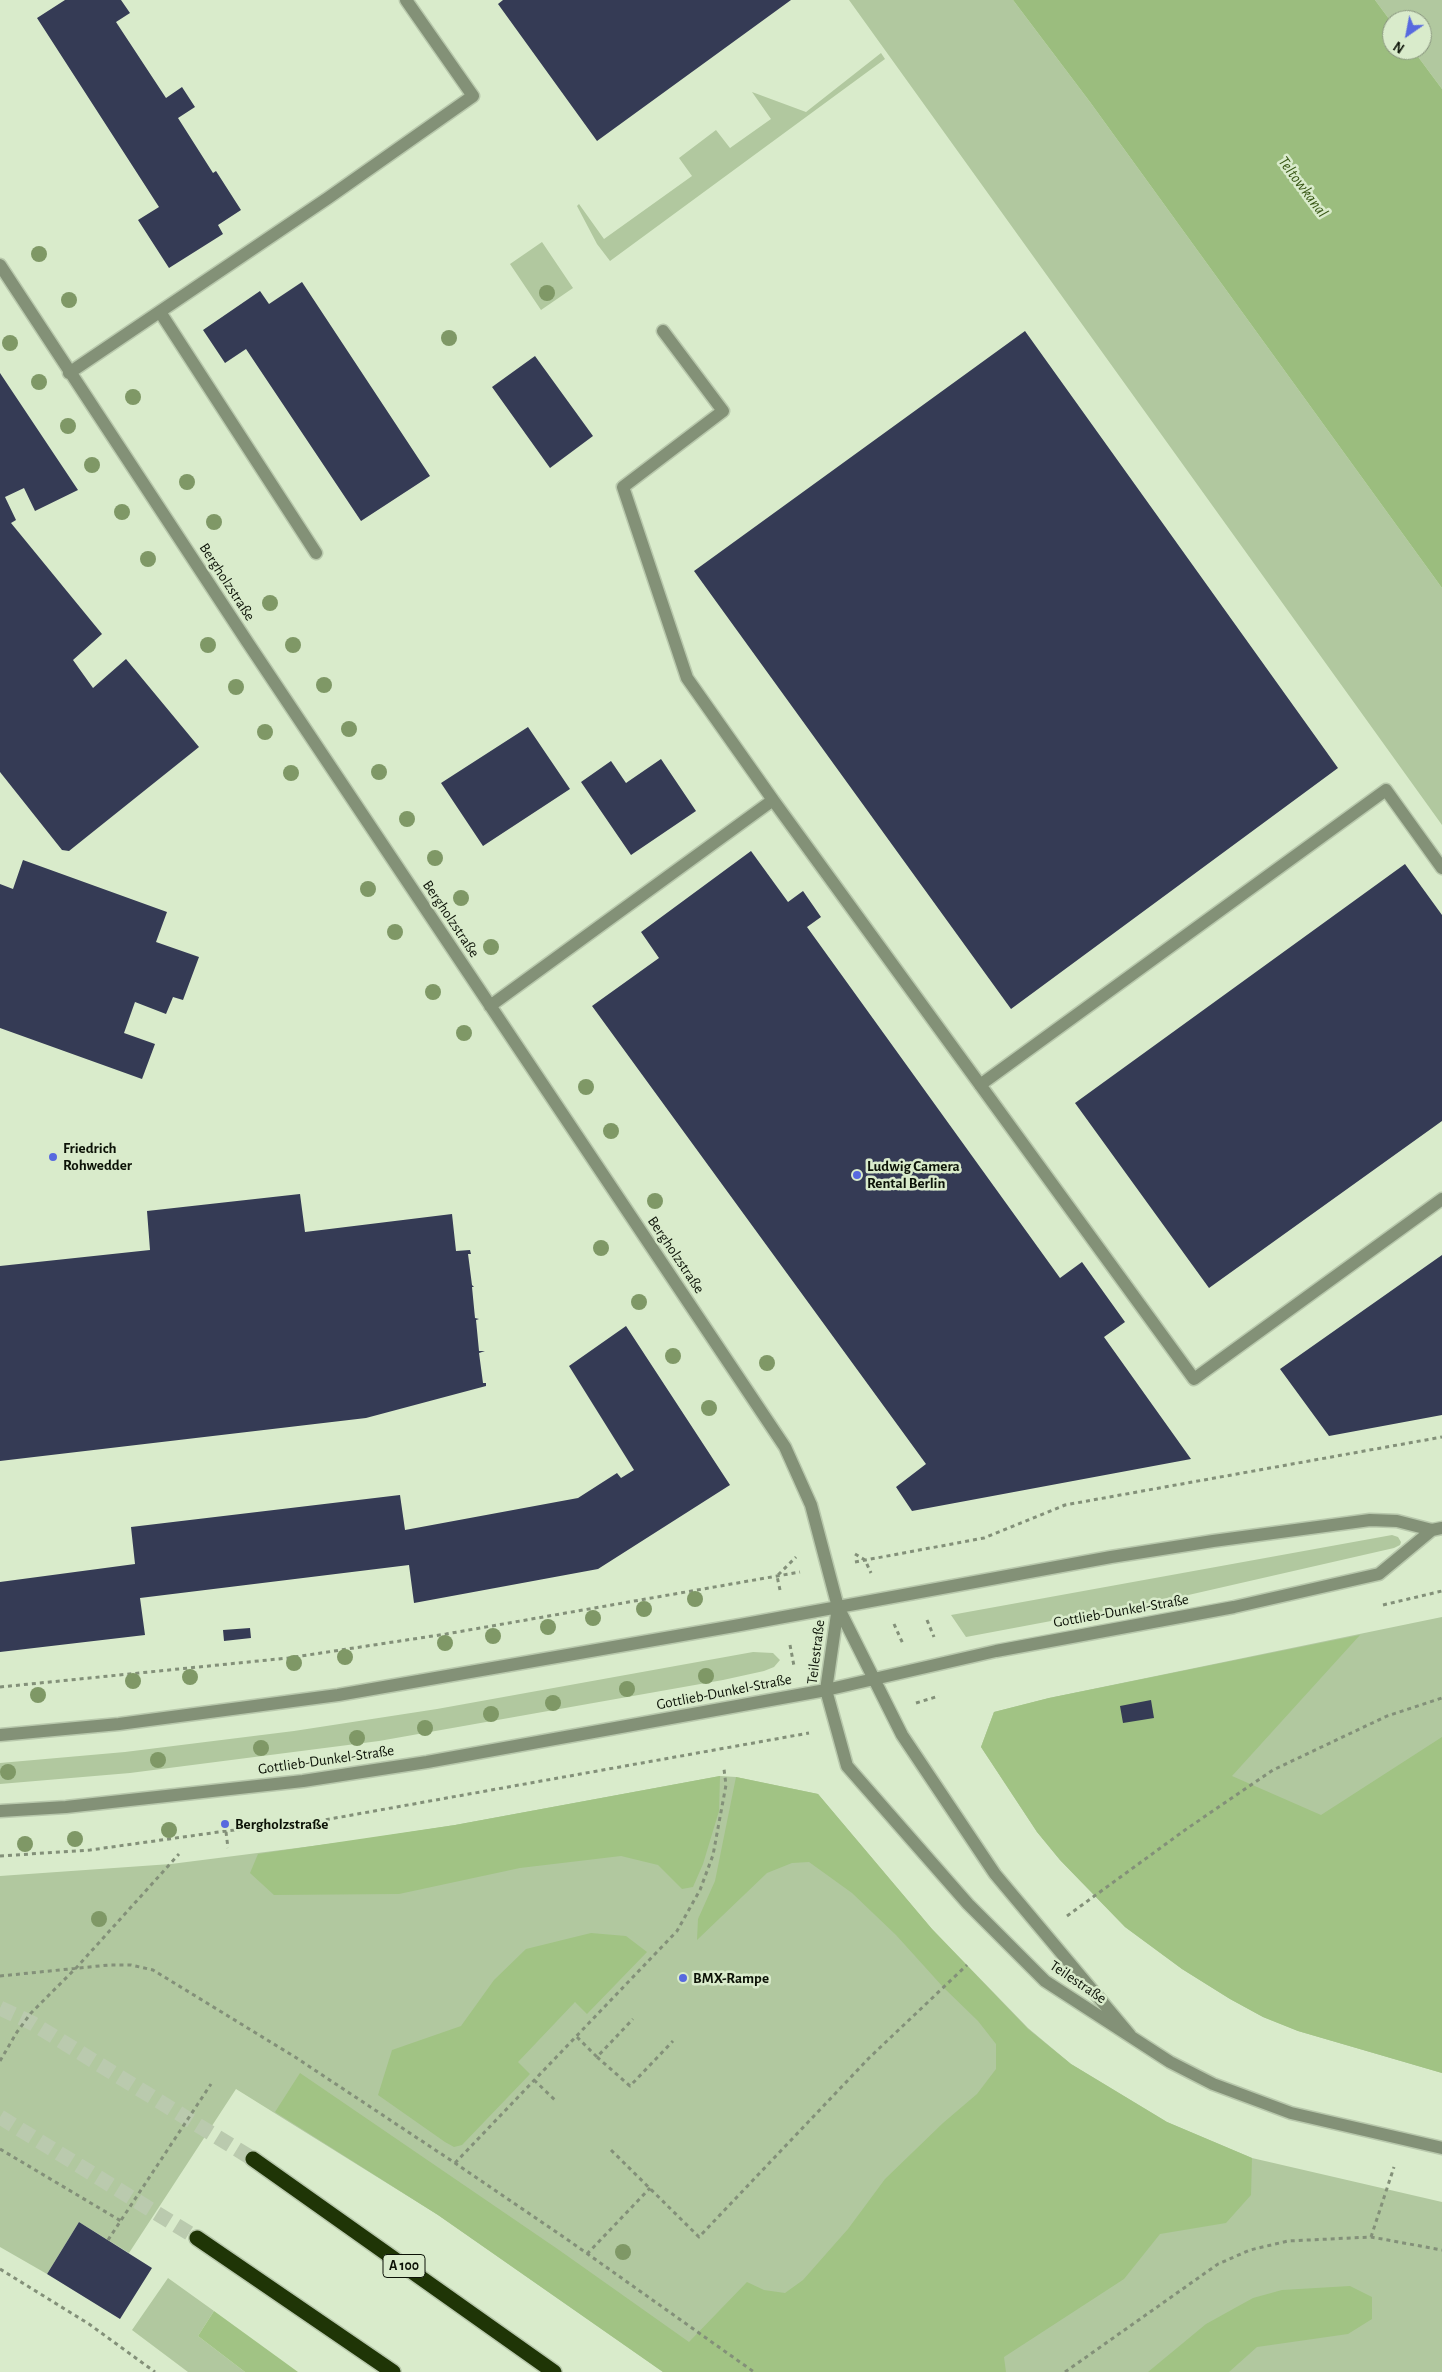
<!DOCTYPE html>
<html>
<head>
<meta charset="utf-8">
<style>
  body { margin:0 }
  #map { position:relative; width:1442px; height:2372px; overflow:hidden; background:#d9ebcb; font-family:"Alegreya Sans",sans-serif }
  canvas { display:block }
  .north { position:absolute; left:1382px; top:10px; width:50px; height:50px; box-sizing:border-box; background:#d9ebcb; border:1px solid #87947d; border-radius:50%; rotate:213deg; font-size:14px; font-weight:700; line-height:20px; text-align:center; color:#0c1207 }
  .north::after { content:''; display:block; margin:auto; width:18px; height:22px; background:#5769df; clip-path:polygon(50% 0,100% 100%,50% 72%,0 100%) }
</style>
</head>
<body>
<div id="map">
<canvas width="1442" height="2372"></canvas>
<div class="north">N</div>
</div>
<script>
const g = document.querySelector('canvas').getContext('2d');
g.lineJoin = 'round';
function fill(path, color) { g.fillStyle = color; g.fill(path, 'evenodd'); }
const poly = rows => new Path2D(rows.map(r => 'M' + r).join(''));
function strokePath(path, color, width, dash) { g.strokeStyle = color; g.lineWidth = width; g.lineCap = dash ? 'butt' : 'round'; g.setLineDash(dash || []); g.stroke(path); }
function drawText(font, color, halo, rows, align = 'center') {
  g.font = font + ' "Alegreya Sans",sans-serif'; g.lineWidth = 5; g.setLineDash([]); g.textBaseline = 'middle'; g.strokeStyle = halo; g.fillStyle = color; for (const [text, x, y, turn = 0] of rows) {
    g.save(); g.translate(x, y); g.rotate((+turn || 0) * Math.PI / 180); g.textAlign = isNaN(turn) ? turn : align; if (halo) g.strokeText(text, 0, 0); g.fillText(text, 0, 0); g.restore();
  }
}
const green = poly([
  [849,0,1013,0,1090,102,1442,588,1442,825],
  [1375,0,1442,0,1442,89,1413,50,1422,50,1422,20,1392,20,1392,23],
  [881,53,885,59,610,261,597,244,577,206,579,204,604,239,692,176,679,158,716,130,730,148,771,119,752,92,806,112],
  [542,242,573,288,541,310,510,264],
  [1392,1535,1398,1537,1401,1542,1400,1545,1394,1548,1184,1596,966,1637,951,1615],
  [1442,1617,1442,2073,1298,2031,1263,2017,1230,1999,1182,1969,1125,1927,1060,1860,1037,1832,981,1747,994,1712,1049,1698],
  [753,1652,773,1653,780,1660,774,1667,764,1671,723,1680,379,1741,130,1773,0,1784,0,1763,125,1752,294,1731,437,1709],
  [720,1776,736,1777,818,1794,932,1929,1028,2028,1071,2064,1167,2122,1252,2158,1442,2202,1442,2372,663,2372,438,2215,236,2089,129,2253,79,2222,47,2274,0,2247,0,1876,171,1864,352,1841,455,1825],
  [168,2278,214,2311,198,2336,245,2372,188,2372,132,2330]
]);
const forest = poly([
  [1360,1635,1232,1776,1321,1815,1442,1737,1442,2073,1298,2031,1263,2017,1230,1999,1182,1969,1125,1927,1060,1860,1037,1832,981,1747,994,1712,1049,1698],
  [720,1776,719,1811,703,1864,693,1887,682,1889,658,1865,621,1856,520,1868,399,1894,274,1895,250,1873,258,1854,455,1825],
  [736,1777,818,1794,932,1929,1028,2029,1071,2064,1167,2122,1252,2158,1251,2195,1226,2223,1160,2234,1124,2279,1004,2357,1006,2372,663,2372,438,2215,275,2112,300,2073,559,2250,689,2342,747,2282,764,2290,785,2293,803,2280,848,2229,885,2179,943,2123,977,2094,996,2069,996,2044,978,2021,943,1987,896,1935,852,1893,809,1862,792,1863,767,1873,697,1940,698,1919,715,1881],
  [591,1933,626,1936,647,1952,587,2014,575,2002,518,2062,530,2074,462,2145,454,2147,445,2142,378,2095,392,2050,461,2026,494,1980,526,1949],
  [1350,2286,1372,2297,1372,2319,1348,2334,1257,2347,1229,2372,1148,2372,1206,2324,1253,2298,1282,2290],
  [214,2311,298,2372,245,2372,198,2336]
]);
const water = poly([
  [1013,0,1375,0,1392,23,1392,50,1413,50,1442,89,1442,588,1090,102]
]);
const building = poly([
  [65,0,121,0,130,13,116,22,166,98,182,87,195,107,178,118,213,173,216,171,241,210,218,225,223,234,169,268,138,220,159,207,37,18],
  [503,0,791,0,597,141,498,4],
  [302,282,430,476,361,521,246,349,225,363,203,330,260,291,269,304],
  [1025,331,1338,768,1011,1009,694,571],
  [535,356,593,436,550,468,492,387],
  [0,373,78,490,35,511,24,488,5,497,16,520,11,523,102,634,73,660,93,688,126,659,199,747,69,851,62,850,0,772],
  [528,727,570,789,483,846,441,783],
  [661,759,696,811,631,855,581,782,611,761,626,783],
  [751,851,788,902,803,891,821,917,807,927,1060,1278,1082,1262,1125,1322,1104,1337,1191,1459,912,1511,896,1487,926,1464,592,1006,659,958,641,932],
  [23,860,167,912,156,942,199,957,183,1000,173,997,166,1014,135,1002,124,1033,155,1044,142,1079,0,1028,0,884,13,889],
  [1405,864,1442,915,1442,1121,1209,1288,1075,1103],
  [300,1194,305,1232,452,1214,456,1251,470,1250,471,1254,468,1254,472,1285,474,1287,472,1287,475,1318,479,1319,476,1320,479,1351,485,1351,479,1353,483,1383,486,1383,486,1386,366,1418,0,1461,0,1266,150,1250,147,1211],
  [1442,1255,1442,1415,1329,1436,1280,1369],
  [626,1326,730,1485,598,1569,414,1603,409,1565,140,1598,145,1635,0,1652,0,1582,135,1564,131,1527,400,1495,405,1530,578,1498,617,1473,621,1478,634,1470,569,1366],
  [250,1628,251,1638,224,1641,223,1630],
  [1151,1700,1154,1718,1123,1723,1120,1706],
  [79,2222,152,2268,120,2319,47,2274]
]);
const highwayTunnel = poly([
  [0,2008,32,2023,253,2159],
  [0,2117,197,2238]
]);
const path = poly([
  [855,1554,865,1560,871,1573],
  [855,1562,984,1538,1065,1505,1442,1437],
  [780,1590,777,1576,796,1557],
  [1383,1605,1442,1591],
  [927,1620,934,1637],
  [894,1624,903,1644],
  [790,1645,794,1666],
  [0,1687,288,1658,446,1634,800,1572],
  [916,1703,939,1696],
  [225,1824,228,1848],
  [0,1856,90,1850,226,1831,313,1822,809,1733],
  [1067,1916,1185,1830,1273,1770,1387,1716,1442,1698],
  [0,1976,109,1965,131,1965,153,1970,295,2057,455,2163,568,2240,754,2372],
  [577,2037,597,2057,633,2019],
  [597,2057,630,2086,673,2041],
  [0,2061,17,2032,31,2013,77,1967,179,1854],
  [534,2080,556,2101],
  [0,2149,121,2221],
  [611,2150,699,2237,869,2058,967,1965],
  [455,2163,677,1931,700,1890,713,1855,726,1785,724,1769],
  [1371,2237,1394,2167],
  [108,2240,211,2084],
  [587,2254,650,2188],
  [0,2269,89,2324,155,2372],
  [1065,2372,1218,2264,1250,2250,1288,2241,1371,2237,1442,2250]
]);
const minor = poly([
  [0,265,248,643,785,1447,811,1505,838,1607,902,1735,995,1874,1130,2035],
  [160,312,316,553],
  [663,331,723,411,623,487,687,678,773,800],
  [69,373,328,198,473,96,406,0],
  [490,1006,773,800,1194,1379,1442,1199],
  [980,1085,1386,790,1442,868],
  [838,1607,826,1690,847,1766,968,1904,1045,1981,1170,2062,1213,2084,1291,2113,1442,2148],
  [0,1735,119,1724,338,1695,740,1625,1111,1557,1213,1541,1370,1520,1397,1521,1432,1530,1442,1528],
  [0,1811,66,1807,303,1781,427,1762,826,1690,996,1651,1234,1607,1379,1574,1432,1530]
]);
const highway = poly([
  [253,2159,554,2372],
  [197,2238,393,2372]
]);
const trees = [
  [39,254],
  [547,293],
  [69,300],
  [449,338],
  [10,343],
  [39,382],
  [133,397],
  [68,426],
  [92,465],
  [187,482],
  [122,512],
  [214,522],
  [148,559],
  [270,603],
  [208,645],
  [293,645],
  [324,685],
  [236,687],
  [349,729],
  [265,732],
  [379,772],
  [291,773],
  [407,819],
  [435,858],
  [368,889],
  [461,898],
  [395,932],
  [491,947],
  [433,992],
  [464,1033],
  [586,1087],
  [611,1131],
  [655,1201],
  [601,1248],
  [639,1302],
  [673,1356],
  [767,1363],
  [709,1408],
  [695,1599],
  [644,1609],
  [593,1618],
  [548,1627],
  [493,1636],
  [445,1643],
  [345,1657],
  [294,1663],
  [706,1676],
  [190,1677],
  [133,1681],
  [627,1689],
  [38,1695],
  [553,1703],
  [491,1714],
  [425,1728],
  [357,1738],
  [261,1748],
  [158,1760],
  [8,1772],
  [169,1830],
  [75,1839],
  [25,1844],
  [99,1919],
  [623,2252]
];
const markers = [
  [53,1157,5,"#5769df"],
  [857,1175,5,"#5769df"],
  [225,1824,5,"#5769df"],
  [683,1978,5,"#5769df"]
];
const shields = [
  [404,2266,42]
];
const shieldNames = [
  ["A 100",404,2266]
];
const streetNames = [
  ["Bergholzstraße",227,582,57],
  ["Bergholzstraße",451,919,56],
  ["Bergholzstraße",676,1255,56],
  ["Gottlieb-Dunkel-Straße",1121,1611,-10],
  ["Teilestraße",816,1652,-83],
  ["Gottlieb-Dunkel-Straße",724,1692,-11],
  ["Gottlieb-Dunkel-Straße",326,1760,-8],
  ["Teilestraße",1078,1982,34]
];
const poiNames = [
  ["Friedrich",63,1148],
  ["Rohwedder",63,1165],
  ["Ludwig Camera",867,1166],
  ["Rental Berlin",867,1183],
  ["Bergholzstraße",235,1824],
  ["BMX-Rampe",693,1978]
];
const waterNames = [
  ["Teltowkanal",1303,187,53]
];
fill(green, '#b1c89f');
fill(forest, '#a1c384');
fill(water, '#9bbd7e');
fill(building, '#353b55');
strokePath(highwayTunnel, '#bacaae', 15, [15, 8]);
strokePath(minor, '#b8c8ac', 15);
strokePath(highway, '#b8c8ac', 18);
strokePath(path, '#839079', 3, [4, 4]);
strokePath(minor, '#839177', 12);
strokePath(highway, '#1f3506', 15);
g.fillStyle = '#7f9866';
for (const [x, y] of trees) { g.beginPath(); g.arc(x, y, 8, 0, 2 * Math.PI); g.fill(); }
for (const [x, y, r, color] of markers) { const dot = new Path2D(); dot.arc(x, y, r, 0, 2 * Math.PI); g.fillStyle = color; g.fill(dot); strokePath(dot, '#d9ebcb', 2); }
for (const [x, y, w] of shields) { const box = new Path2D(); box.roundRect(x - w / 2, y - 11.5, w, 23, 4); g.fillStyle = '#d9ebcb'; g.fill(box); strokePath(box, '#0c1207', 1); }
drawText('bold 14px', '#0c1207', null, shieldNames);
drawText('15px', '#0c1207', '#d9ebcb', streetNames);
drawText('bold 15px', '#0c1207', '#d9ebcb', poiNames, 'left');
drawText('italic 16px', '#375614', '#d9ebcb', waterNames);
</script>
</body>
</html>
